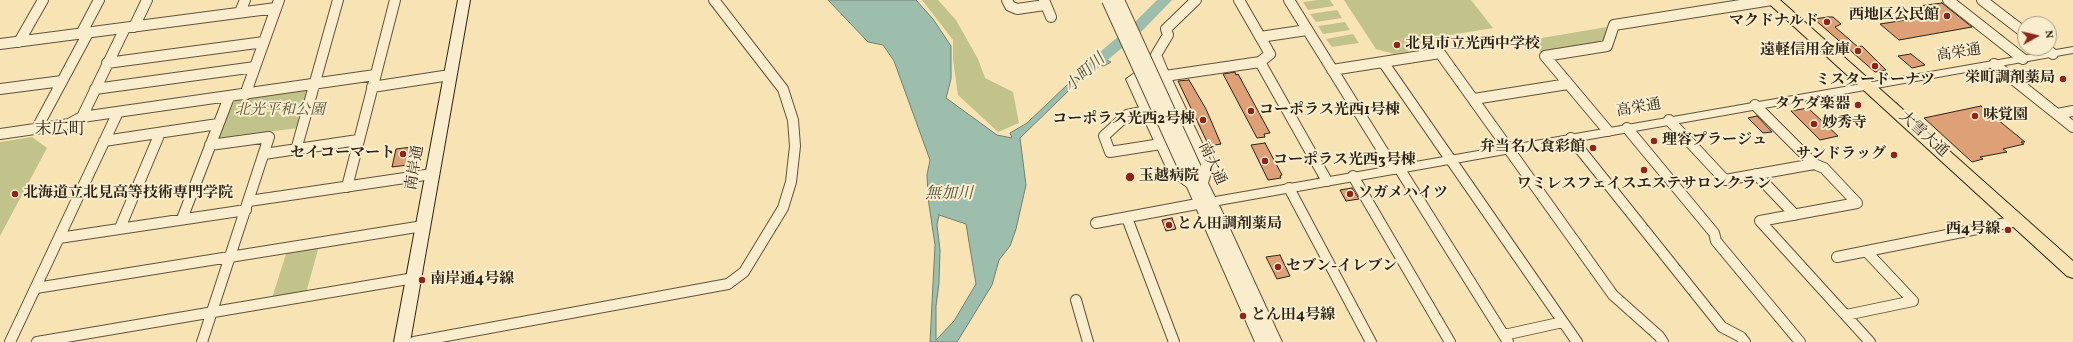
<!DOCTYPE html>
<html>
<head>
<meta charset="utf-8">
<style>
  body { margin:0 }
  #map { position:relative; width:2073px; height:342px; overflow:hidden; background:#f8e3b4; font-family:Vollkorn,serif }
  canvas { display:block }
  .north { position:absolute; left:2017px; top:16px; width:40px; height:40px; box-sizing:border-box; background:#faedce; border:1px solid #a89c84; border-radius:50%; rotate:82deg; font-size:11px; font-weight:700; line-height:16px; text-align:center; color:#2d2314 }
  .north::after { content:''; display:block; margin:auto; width:14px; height:18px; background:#8f2418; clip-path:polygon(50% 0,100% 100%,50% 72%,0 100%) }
</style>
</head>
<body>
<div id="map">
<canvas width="2073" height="342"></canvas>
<div class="north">N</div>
</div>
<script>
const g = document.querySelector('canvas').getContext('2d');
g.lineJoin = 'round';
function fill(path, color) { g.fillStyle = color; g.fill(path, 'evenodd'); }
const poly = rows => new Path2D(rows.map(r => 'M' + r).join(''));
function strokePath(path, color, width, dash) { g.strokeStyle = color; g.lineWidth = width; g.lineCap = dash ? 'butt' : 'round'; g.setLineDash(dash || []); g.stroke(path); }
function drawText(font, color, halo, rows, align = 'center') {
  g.font = font + ' Vollkorn,"Noto Serif JP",serif'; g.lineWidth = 4; g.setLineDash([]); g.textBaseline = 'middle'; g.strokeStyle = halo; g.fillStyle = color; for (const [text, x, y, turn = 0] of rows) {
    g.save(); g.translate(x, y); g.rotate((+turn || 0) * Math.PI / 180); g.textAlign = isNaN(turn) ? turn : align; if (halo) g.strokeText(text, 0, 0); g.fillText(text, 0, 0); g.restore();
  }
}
const green = poly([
  [922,0,938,0,956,20,978,59,985,78,1013,92,1019,123,998,132,958,95,953,60,953,40],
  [1318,0,1330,0,1334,6,1308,10,1303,2],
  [1344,0,1471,0,1493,28,1445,36,1421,49,1394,54,1376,49],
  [1337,10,1342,18,1316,22,1310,14],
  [1345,22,1350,30,1323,34,1318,26],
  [1607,27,1603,44,1543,55,1530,40],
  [1353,34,1359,43,1332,47,1326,39],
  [307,88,309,90,298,128,219,138,234,100],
  [32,137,47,148,0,236,0,142],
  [319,246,306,293,272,298,287,251]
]);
const water = poly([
  [828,0,916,0,933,19,951,46,951,79,946,98,997,135,1012,138,1010,133,1027,123,1086,67,1086,60,1093,54,1111,62,1104,66,1097,65,1092,68,1020,138,1026,185,1016,229,1010,246,999,260,992,285,957,342,930,342,935,245,928,198,927,175,930,160,894,61,883,45,868,42,828,0],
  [939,215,966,224,976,284,954,321,936,340,936,306,939,283,940,250,937,225,939,215]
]);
const river = poly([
  [1157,0,1172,0,1143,30,1090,75,1080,75,1078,72,1080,69,1133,24,1157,0]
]);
const building = poly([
  [1942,3,1972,27,1899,40,1880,24,1932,16,1919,6,1942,3],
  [1828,17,1833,17,1841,24,1835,27,1858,47,1862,46,1886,70,1875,72,1814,19,1828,17],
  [1911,54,1925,65,1912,68,1898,56,1911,54],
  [1235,72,1236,75,1238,74,1270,133,1264,134,1265,137,1257,138,1223,74,1235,72],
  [1189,80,1206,109,1221,144,1209,146,1178,81,1189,80],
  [1981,106,2025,142,2021,142,2024,144,2003,149,2007,152,1980,157,1983,159,1972,162,1924,118,1981,106],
  [1808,108,1838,136,1820,140,1791,111,1808,108],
  [1757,116,1772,132,1763,133,1748,118,1757,116],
  [1265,143,1282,175,1280,176,1281,178,1268,180,1251,145,1265,143],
  [412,147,408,165,392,167,396,149,412,147],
  [1374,153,1380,161,1370,163,1364,154,1374,153],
  [1352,188,1359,199,1346,201,1340,190,1352,188],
  [1172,218,1176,229,1166,231,1162,220,1172,218],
  [1280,255,1290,276,1277,279,1266,257,1280,255]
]);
const minor = poly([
  [1007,0,1010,6,1017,9,1045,5],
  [1044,0,1051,17],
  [1239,0,1270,54,1260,62],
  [1289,0,1394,169],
  [1948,0,2023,59],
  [1982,0,2025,33],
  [240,12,245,0],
  [134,27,147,0],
  [81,34,99,0],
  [1260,37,1307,30],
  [19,42,43,0],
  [0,44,276,8],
  [2045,48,2053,54],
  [1383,62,1577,342],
  [107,63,264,42],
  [1994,64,2073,127],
  [1332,70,1440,53,1613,295,1659,336,1663,342],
  [1163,72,1156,55,1168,35,1166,29,1196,0],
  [1165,76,1260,62,1327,181],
  [372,87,450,75],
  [0,89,62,81],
  [95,89,255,67],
  [245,95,279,0],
  [1474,99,1568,84],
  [1755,105,1814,164,1824,168,1857,203,1760,221],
  [1147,111,1127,115,1104,136,1110,152,1161,144],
  [2057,114,2073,111],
  [82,117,125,28],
  [1669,120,1725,180,1814,164],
  [37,128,88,33],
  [1627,128,1714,233,1716,241,1800,342],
  [1608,131,1545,56,1607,46,1614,25,1772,0],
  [0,134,69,124,82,117,375,75],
  [1571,138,1722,327,1741,337,1745,342],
  [104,141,218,124],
  [296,150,338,0],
  [264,154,358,140],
  [1399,168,1508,342],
  [1756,174,1795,215],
  [1353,176,1450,342],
  [347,187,395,0],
  [1289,188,1371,342],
  [249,201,432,174],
  [1127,218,1174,342],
  [182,219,229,97],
  [1760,221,1870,342],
  [1096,223,1208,202],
  [120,228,160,133],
  [59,238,246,210],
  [1837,257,2017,221],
  [36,288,423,226],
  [1076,300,1088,342],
  [1846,315,1913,301,1866,251],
  [1504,335,1563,322],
  [10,342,118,112],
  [37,342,414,278],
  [202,342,269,137,210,145],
  [414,342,728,284,744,272,783,208,791,182,795,146,793,120,783,89,714,0]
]);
const tertiary = poly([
  [2073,47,2073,53,1219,205,1282,342,1255,342,1187,187,1169,174,1126,79,1136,72,1167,69,1213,166,1208,183,1215,197,2073,47],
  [1159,76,1201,166,1199,172,1195,173,1193,176,1186,175,1180,171,1138,80,1159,76]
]);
const secondary = poly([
  [458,0,470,0,410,342,394,342,458,0]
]);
const trunk = poly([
  [1765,0,1780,0,2073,261,2073,278,2067,276,1765,0]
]);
const tertiaryBridge = poly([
  [1108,0,1185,169],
  [1118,0,1195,168]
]);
const markers = [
  [1947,16,4,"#8f2418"],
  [1827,22,4,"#8f2418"],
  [1397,45,4,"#8f2418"],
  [1858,51,4,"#8f2418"],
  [1875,66,4,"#8f2418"],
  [2063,79,4,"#8f2418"],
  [1858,105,4,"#8f2418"],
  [1251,111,4,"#8f2418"],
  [1975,116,4,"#8f2418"],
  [1203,120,4,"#8f2418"],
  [1814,124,4,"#8f2418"],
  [1654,141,4,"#8f2418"],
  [1593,148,4,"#8f2418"],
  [403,154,4,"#8f2418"],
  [1894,155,4,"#8f2418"],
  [1265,161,4,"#8f2418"],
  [1644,170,4,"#8f2418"],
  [1130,177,5,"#8f2418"],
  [15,194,4,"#8f2418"],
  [1350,194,4,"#8f2418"],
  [1169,225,4,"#8f2418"],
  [2008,230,4,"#8f2418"],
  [1278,267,4,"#8f2418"],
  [422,280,4,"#8f2418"],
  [1243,316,4,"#8f2418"]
];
const poiNames = [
  ["西地区公民館",1939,16,"right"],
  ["マクドナルド",1819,22,"right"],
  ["北見市立光西中学校",1405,45],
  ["遠軽信用金庫",1850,51,"right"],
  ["栄町調剤薬局",2055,79,"right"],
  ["ミスタードーナツ",1875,81,"center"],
  ["タケダ楽器",1850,105,"right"],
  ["コーポラス光西1号棟",1259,111],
  ["味覚園",1983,116],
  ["コーポラス光西2号棟",1195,120,"right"],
  ["妙秀寺",1822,124],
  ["理容プラージュ",1662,141],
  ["弁当名人食彩館",1585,148,"right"],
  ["セイコーマート",395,154,"right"],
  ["サンドラッグ",1886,155,"right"],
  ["コーポラス光西3号棟",1273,161],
  ["玉越病院",1139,177],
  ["ワミレスフェイスエステサロンクラン",1644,185,"center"],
  ["北海道立北見高等技術専門学院",23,194],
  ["ソガメハイツ",1358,194],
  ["とん田調剤薬局",1177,225],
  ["西4号線",2000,230,"right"],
  ["セブン-イレブン",1286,267],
  ["南岸通4号線",430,280],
  ["とん田4号線",1251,316]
];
const streetNames = [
  ["高栄通",1959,54,-9],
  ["高栄通",1639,109,-10],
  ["大雪大通",1923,135,42],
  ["南大通",1211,164,65],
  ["南岸通",416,168,-80]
];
const parkNames = [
  ["北光平和公園",280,111]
];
const waterNames = [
  ["小町川",1086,74,-43],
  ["無加川",949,195]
];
const quarterNames = [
  ["末広町",60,131]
];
fill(green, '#c2c38a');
fill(water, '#9dbead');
strokePath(water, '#708070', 1);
fill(river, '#9dbead');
fill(building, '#dea177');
strokePath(building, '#2d2314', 1);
strokePath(minor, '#60533c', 12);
strokePath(tertiary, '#60533c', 2);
strokePath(secondary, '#2d2314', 2);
strokePath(trunk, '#2d2314', 2);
strokePath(minor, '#faedce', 10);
fill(tertiary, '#faedce');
fill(secondary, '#faedce');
fill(trunk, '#f8e3b4');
strokePath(tertiaryBridge, '#60533c', 14, []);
strokePath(tertiaryBridge, '#faedce', 12);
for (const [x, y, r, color] of markers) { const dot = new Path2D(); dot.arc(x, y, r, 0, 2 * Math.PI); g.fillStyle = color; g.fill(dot); strokePath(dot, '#faedce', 1.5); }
drawText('bold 15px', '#2d2314', '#faedce', poiNames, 'left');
drawText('15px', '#2d2314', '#faedce', streetNames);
drawText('italic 15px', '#5a5337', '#faedce', parkNames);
drawText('italic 16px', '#4f5242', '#faedce', waterNames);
drawText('17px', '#2d2314', '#faedce', quarterNames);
</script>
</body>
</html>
